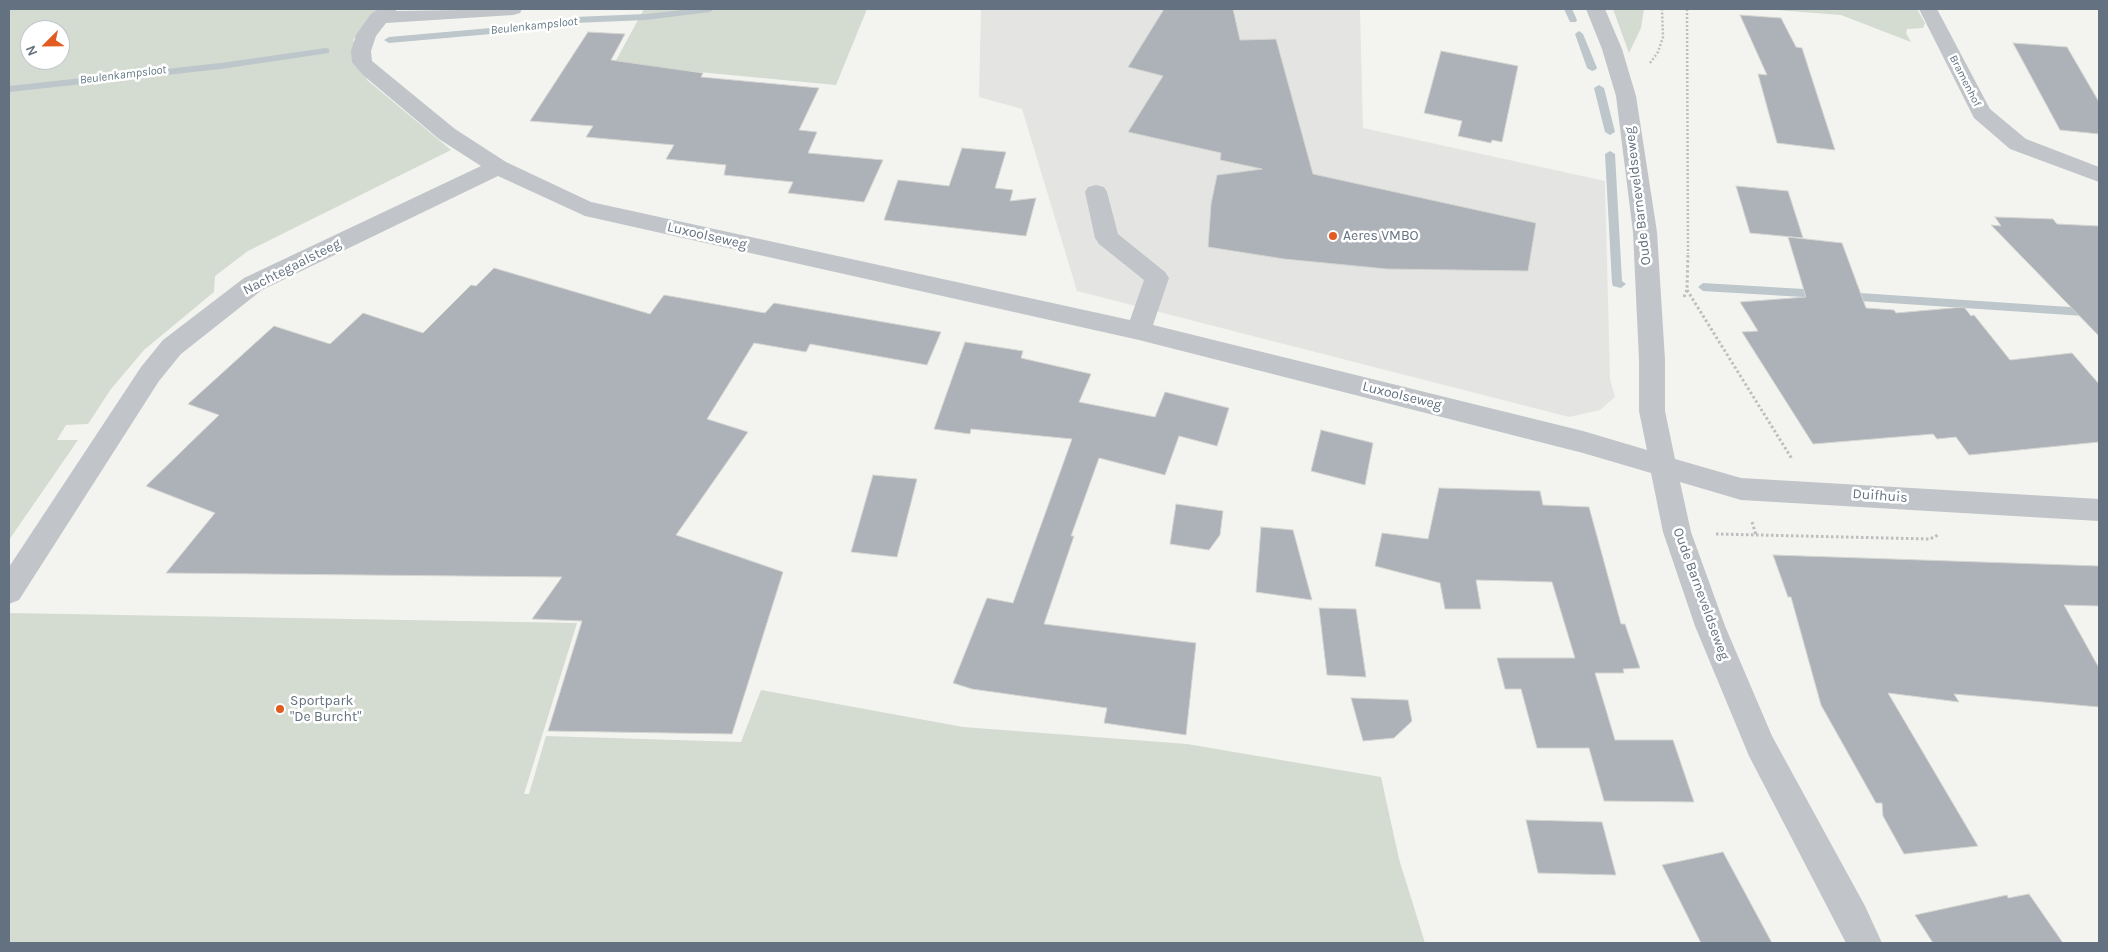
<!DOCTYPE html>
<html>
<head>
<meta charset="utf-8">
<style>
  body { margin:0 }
  #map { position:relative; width:2108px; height:952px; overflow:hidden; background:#f3f4ef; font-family:Karla,sans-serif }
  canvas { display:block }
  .frame { position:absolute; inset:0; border:10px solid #637180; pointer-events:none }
  .north { position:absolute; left:20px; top:20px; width:50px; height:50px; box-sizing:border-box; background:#fff; border:1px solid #c1c6cc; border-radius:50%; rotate:247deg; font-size:14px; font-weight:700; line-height:20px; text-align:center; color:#637180 }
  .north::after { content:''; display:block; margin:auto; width:18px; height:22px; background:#e25b21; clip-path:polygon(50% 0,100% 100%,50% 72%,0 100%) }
</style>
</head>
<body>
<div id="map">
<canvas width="2108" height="952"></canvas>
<div class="frame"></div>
<div class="north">N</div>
</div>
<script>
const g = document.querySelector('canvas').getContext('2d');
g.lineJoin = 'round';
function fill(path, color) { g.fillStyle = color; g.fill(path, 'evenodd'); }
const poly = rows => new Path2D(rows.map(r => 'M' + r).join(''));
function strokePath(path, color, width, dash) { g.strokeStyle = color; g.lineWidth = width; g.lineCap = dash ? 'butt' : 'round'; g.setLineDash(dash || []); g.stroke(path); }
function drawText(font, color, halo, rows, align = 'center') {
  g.font = font + ' Karla,sans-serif'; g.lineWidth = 5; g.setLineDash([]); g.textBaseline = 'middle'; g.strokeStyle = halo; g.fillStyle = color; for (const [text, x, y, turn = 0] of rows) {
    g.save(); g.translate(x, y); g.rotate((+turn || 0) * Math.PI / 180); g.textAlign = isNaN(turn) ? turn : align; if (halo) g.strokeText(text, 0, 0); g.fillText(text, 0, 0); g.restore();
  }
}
const built = poly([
  [981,9,1360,9,1363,128,1605,181,1610,379,1615,397,1600,410,1569,417,1077,291,1022,109,979,97]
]);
const green = poly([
  [9,9,377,9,353,40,367,80,451,150,248,251,215,276,214,292,144,350,111,389,88,424,66,425,57,440,78,440,9,540],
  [30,30,60,30,60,60,30,60],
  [644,9,867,9,836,85,614,64],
  [1613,9,1644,9,1641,28,1629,53],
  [1763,9,1917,9,1925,23,1923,28,1907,29,1906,33,1911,42,1841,15],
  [9,613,577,623,524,794,529,794,546,736,741,742,761,690,963,727,1187,744,1381,777,1399,859,1425,943,9,943]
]);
const stream = poly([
  [691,9,714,9,710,12,646,20,574,23,502,33,389,43,384,40,389,37,502,27,574,17,646,14,691,9],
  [1564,9,1572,9,1577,20,1576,22,1570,22,1564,9],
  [1579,31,1583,34,1597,68,1595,70,1592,71,1587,68,1575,34,1579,31],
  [326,48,329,49,329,53,221,69,9,92,9,86,221,63,326,48],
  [1599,85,1604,88,1615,132,1610,135,1605,132,1594,88,1599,85],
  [1610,151,1615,154,1622,281,1626,284,1621,288,1613,286,1612,283,1605,154,1610,151],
  [1703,283,1820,290,1826,294,1820,298,1703,291,1698,287,1703,283],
  [1845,292,2099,309,2099,317,1845,300,1839,296,1845,292]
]);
const building = poly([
  [1164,9,1233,9,1240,40,1276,39,1313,174,1536,223,1528,271,1387,269,1284,259,1208,247,1211,204,1217,175,1262,169,1220,160,1221,153,1128,132,1163,76,1128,67,1164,9],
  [1740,15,1781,18,1796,47,1802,48,1835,150,1777,143,1758,74,1767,75,1740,15],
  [588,32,625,34,611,60,703,73,701,77,819,88,799,130,817,132,808,153,883,160,864,202,788,193,793,182,724,175,726,165,666,159,674,145,586,137,593,126,530,121,588,32],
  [2013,43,2067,47,2099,102,2099,134,2060,130,2013,43],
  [1441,51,1518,66,1502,142,1492,140,1491,143,1458,136,1462,121,1424,113,1441,51],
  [962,148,1006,152,995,188,1013,190,1010,201,1036,198,1026,236,884,220,898,180,949,186,962,148],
  [1736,186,1788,191,1803,238,1750,233,1736,186],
  [1995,217,2053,219,2057,224,2099,226,2099,336,1991,225,2001,226,1995,217],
  [1788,237,1842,243,1866,308,1894,310,1896,313,1964,307,1971,316,1974,315,2010,360,2072,353,2099,384,2099,442,1969,455,1956,437,1937,439,1933,434,1813,444,1742,332,1758,331,1740,302,1806,297,1788,237],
  [494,268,650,314,664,295,765,313,774,303,941,332,927,365,810,344,806,352,754,343,707,419,748,432,676,535,783,572,732,734,548,731,582,621,532,619,562,577,166,573,215,513,146,486,219,415,188,404,274,326,330,344,363,313,423,333,471,285,476,286,494,268],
  [965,342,1023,351,1021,358,1091,374,1079,402,1155,417,1165,392,1229,408,1217,446,1179,436,1165,475,1099,458,1071,536,1074,536,1044,624,1196,643,1186,735,1104,723,1107,708,972,689,953,683,987,598,1013,603,1072,439,971,429,970,434,934,429,965,342],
  [1321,430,1373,443,1365,485,1311,471,1321,430],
  [873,475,917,479,897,557,851,552,873,475],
  [1439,488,1540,491,1543,505,1589,507,1621,624,1625,624,1640,668,1623,669,1624,673,1595,673,1615,740,1673,740,1694,802,1604,801,1589,748,1537,748,1521,689,1505,689,1497,658,1575,658,1552,582,1476,580,1481,609,1445,609,1440,583,1375,566,1382,533,1428,539,1439,488],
  [1176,504,1223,511,1220,535,1209,550,1170,544,1176,504],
  [1261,527,1293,530,1312,600,1256,592,1261,527],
  [1773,555,2099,566,2099,606,2064,605,2099,668,2099,707,1954,694,1959,702,1888,693,1978,846,1904,854,1883,816,1882,803,1876,803,1821,705,1791,597,1788,597,1773,555],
  [1319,608,1356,609,1366,677,1327,675,1319,608],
  [1351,698,1408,700,1412,721,1394,738,1363,741,1351,698],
  [1526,820,1602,822,1616,875,1538,873,1526,820],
  [1723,852,1772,943,1701,943,1662,865,1723,852],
  [2029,894,2063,943,1933,943,1915,915,2007,895,2008,898,2029,894]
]);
const pathFar1 = poly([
  [1687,9,1688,254],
  [1650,63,1658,52,1663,37,1662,9]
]);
const path = poly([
  [1687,290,1792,459],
  [1684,297,1687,290,1688,253],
  [1752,522,1756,535],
  [1716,534,1930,539,1938,535]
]);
const minor = poly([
  [378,9,397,9,396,11,522,9,520,13,513,15,386,23,376,36,371,51,372,61,455,129,506,162,591,202,1130,320,1144,280,1099,244,1095,238,1085,192,1088,187,1096,185,1104,187,1107,192,1118,234,1165,272,1169,278,1153,325,1583,431,1647,450,1639,411,1639,360,1633,232,1616,96,1602,49,1586,9,1605,9,1622,49,1636,96,1657,232,1665,360,1665,411,1675,459,1741,478,2099,499,2099,521,1741,500,1680,482,1691,532,1725,626,1772,736,1865,906,1882,943,1846,943,1749,756,1695,626,1663,532,1651,473,1583,453,1139,340,585,216,498,176,262,290,181,354,159,381,19,600,9,604,9,567,141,367,163,340,244,278,481,166,439,139,363,75,352,62,351,51,356,35,371,14,378,9],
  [1919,9,1937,9,1990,109,2026,139,2099,167,2099,182,2010,149,1974,118,1919,9]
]);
const markers = [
  [1333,236,5,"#e25b21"],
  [280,709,5,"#e25b21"]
];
const farStreetnames = [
  ["Bramenhof",1965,81,63]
];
const farWaternames = [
  ["Beulenkampsloot",534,26,-6],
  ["Beulenkampsloot",123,75,-7]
];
const streetNames = [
  ["Oude Barneveldseweg",1638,196,-97],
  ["Luxoolseweg",707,236,13],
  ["Nachtegaalsteeg",292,267,-27],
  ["Luxoolseweg",1402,396,14],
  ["Duifhuis",1880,496,4],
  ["Oude Barneveldseweg",1701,594,70]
];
const poiNames = [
  ["Aeres VMBO",1343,236],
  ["Sportpark",290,701],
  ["\"De Burcht\"",290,717]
];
fill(built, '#e4e5e3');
fill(green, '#d4dbd0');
fill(stream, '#bcc6cb');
fill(building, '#acb2b7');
strokePath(building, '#d5d5d2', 1);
strokePath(pathFar1, '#bdbec0', 2.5, [2, 2]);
strokePath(path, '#bdbec0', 3, [2.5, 2.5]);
fill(minor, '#c1c4c8');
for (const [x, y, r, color] of markers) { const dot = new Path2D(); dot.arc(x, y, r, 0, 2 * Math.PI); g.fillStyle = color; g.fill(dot); strokePath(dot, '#fff', 2); }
drawText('11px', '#637180', '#fff', farStreetnames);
drawText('italic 12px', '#637a85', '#fff', farWaternames);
drawText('14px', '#637180', '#fff', streetNames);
drawText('14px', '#637180', '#fff', poiNames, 'left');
</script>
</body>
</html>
